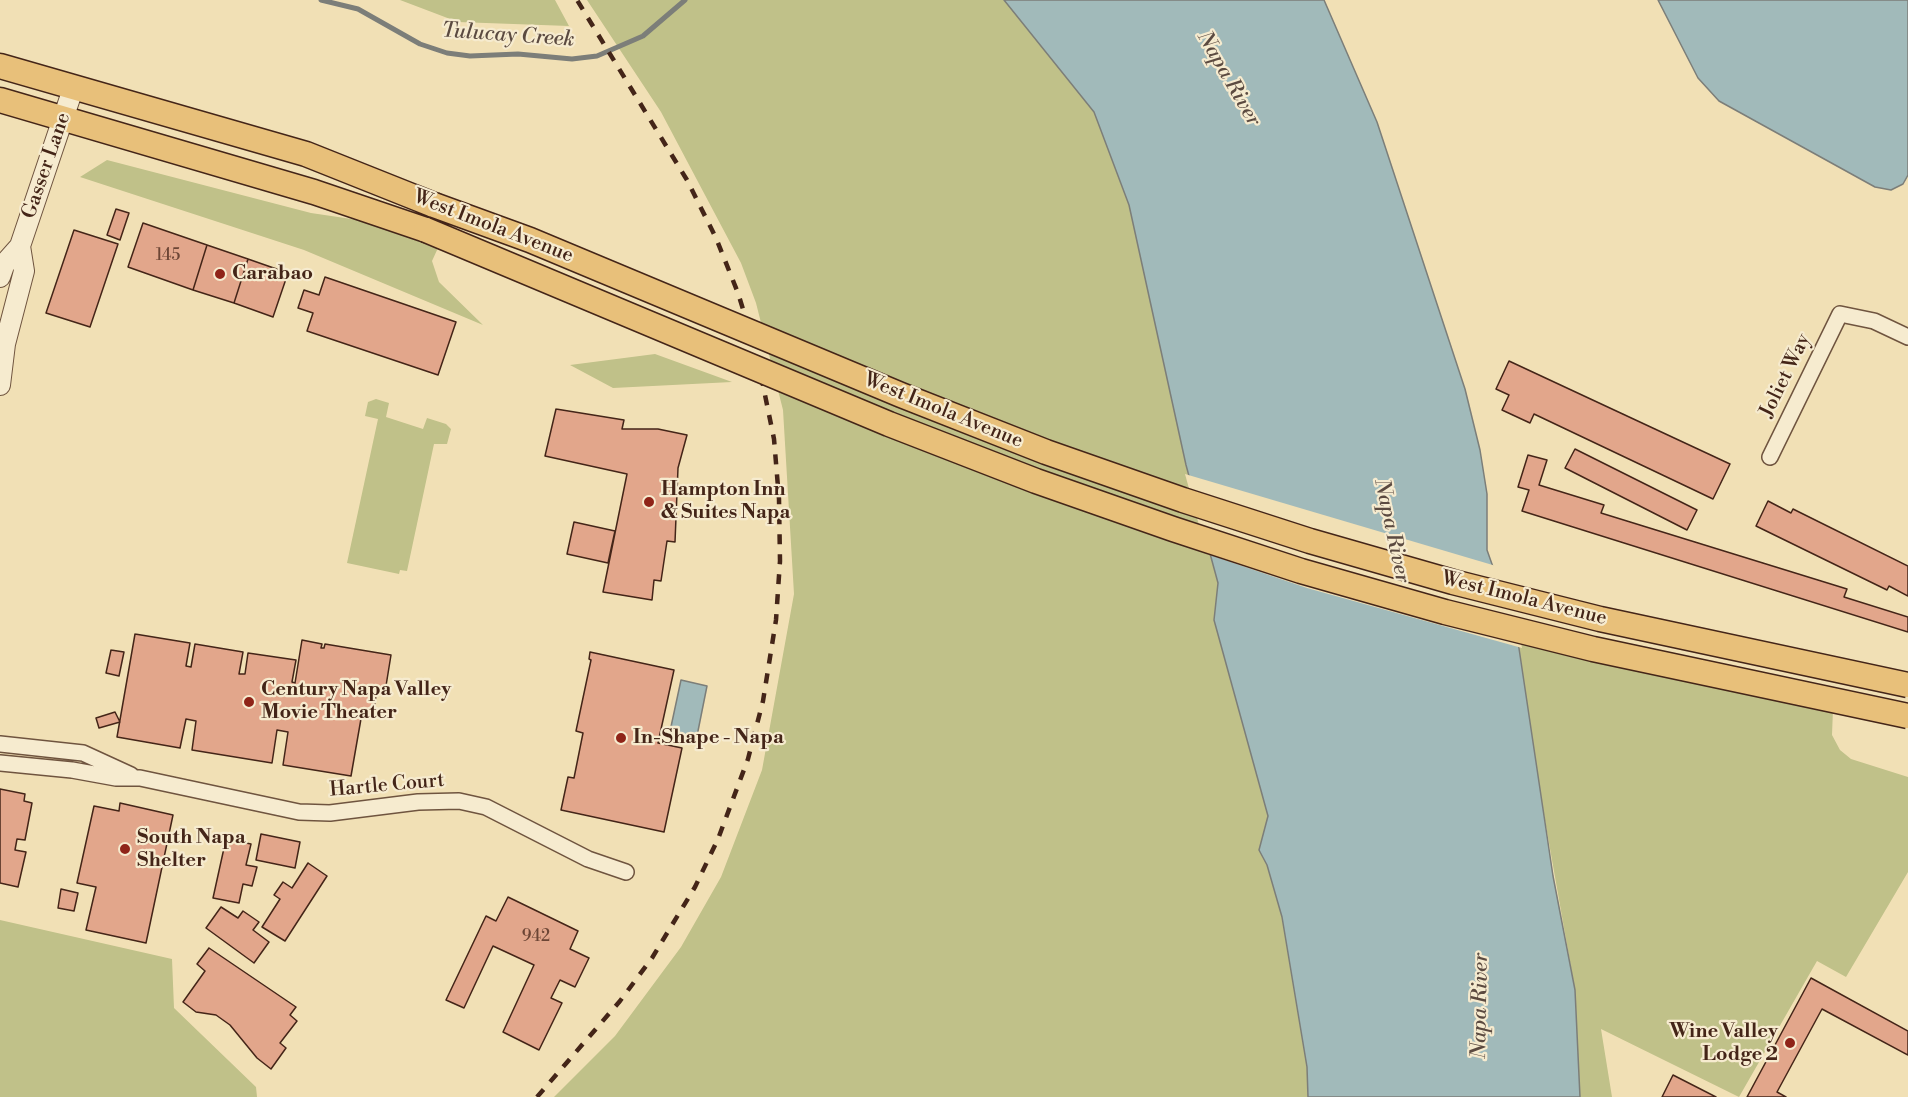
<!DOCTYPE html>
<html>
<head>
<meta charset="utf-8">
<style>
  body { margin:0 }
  canvas { display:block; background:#f1e0b5 }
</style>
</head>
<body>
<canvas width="1908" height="1097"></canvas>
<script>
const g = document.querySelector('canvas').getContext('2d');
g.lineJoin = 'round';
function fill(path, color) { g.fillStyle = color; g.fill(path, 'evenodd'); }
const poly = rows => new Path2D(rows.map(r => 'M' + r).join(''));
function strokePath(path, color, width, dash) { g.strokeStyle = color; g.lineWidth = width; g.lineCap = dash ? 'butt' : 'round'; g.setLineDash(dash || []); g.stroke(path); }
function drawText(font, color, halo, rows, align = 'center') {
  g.font = font + ' "Libre Bodoni",serif'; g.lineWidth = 4.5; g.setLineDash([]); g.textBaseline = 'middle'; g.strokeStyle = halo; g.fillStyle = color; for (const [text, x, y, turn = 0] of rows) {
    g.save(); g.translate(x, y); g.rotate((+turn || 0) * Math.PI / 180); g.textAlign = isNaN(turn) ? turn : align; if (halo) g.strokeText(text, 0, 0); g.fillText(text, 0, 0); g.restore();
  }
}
const green = poly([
  [400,0,555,0,569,26,458,22],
  [587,0,1004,0,1094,112,1129,205,1186,465,1218,583,1214,620,1268,816,1259,850,1267,865,1282,917,1307,1067,1308,1097,554,1097,615,1036,681,947,721,877,762,770,794,594,783,410,756,303,741,263,661,112],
  [107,160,311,213,426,230,443,237,432,261,439,282,483,325,304,250,80,177],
  [655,354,732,382,613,388,570,365],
  [376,399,389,403,386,417,423,429,427,418,446,424,451,429,447,444,434,444,407,571,400,570,399,574,347,563,378,419,365,416,368,402],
  [1511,628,1833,709,1832,735,1840,750,1851,759,1908,777,1908,872,1846,977,1817,961,1739,1097,1601,1029,1612,1097,1580,1097,1575,990],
  [0,920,172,959,174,1008,256,1087,257,1097,0,1097]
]);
const water = poly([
  [1004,0,1324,0,1377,122,1465,389,1480,450,1487,494,1487,550,1517,635,1553,876,1575,990,1580,1097,1308,1097,1307,1067,1282,917,1267,865,1259,850,1268,816,1214,620,1218,583,1186,465,1129,205,1094,112,1004,0],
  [1658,0,1908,0,1908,175,1903,184,1891,190,1875,187,1719,101,1698,78,1658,0],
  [681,680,707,686,696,741,669,736,681,680]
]);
const pier = poly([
  [1185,474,1496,566,1519,634,1522,648,1307,588,1207,554]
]);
const stream = poly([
  [321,0,358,9,420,44,447,53,470,56,518,54,572,59,597,56,643,36,685,0]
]);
const building = poly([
  [116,209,129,213,120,240,107,235,116,209],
  [143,223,207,245,193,290,128,267,143,223],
  [74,230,118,244,90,327,46,313,74,230],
  [207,245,248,259,234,303,193,290,207,245],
  [248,259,288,273,273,317,234,303,248,259],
  [325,277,456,322,438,375,307,331,313,313,298,308,304,290,319,295,325,277],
  [1509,361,1730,464,1713,499,1534,414,1530,423,1502,410,1509,395,1496,389,1509,361],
  [556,409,624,420,622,429,658,429,687,435,678,468,675,542,667,541,661,581,654,580,652,600,603,592,627,474,545,456,556,409],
  [1575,449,1697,510,1687,530,1565,468,1575,449],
  [1528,455,1547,460,1539,485,1604,505,1601,513,1847,589,1844,597,1908,617,1908,632,1522,511,1529,490,1518,487,1528,455],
  [1768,501,1791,513,1793,509,1908,566,1908,596,1889,586,1887,590,1756,526,1768,501],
  [574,522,615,531,608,563,567,554,574,522],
  [135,634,190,643,186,666,191,667,195,644,243,652,239,674,245,674,248,653,296,660,292,682,295,683,302,640,322,644,321,648,324,648,325,644,391,655,385,692,377,690,373,715,362,713,351,776,283,765,288,732,277,730,272,763,192,750,196,721,186,719,180,748,117,737,135,634],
  [111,650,124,652,119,676,106,673,111,650],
  [590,652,674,670,658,743,682,748,664,832,561,810,568,777,574,778,583,733,576,731,591,660,589,659,590,652],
  [115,712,120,722,99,728,96,718,115,712],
  [0,789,25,794,24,801,32,803,25,840,17,839,15,850,26,852,18,887,0,883,0,789],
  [120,803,173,815,146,943,86,930,96,887,77,883,94,806,119,811,120,803],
  [261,834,300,842,295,868,256,860,261,834],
  [226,839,251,844,246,865,257,867,252,886,243,884,239,903,213,898,226,839],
  [308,863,327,876,285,941,262,927,280,899,274,895,283,882,292,888,308,863],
  [61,889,78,893,74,911,58,908,61,889],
  [508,897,578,931,570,949,589,958,575,987,560,980,551,998,562,1003,539,1050,503,1032,534,965,493,946,464,1008,446,1000,486,916,496,921,508,897],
  [221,907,238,918,243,911,259,922,253,930,269,942,254,963,206,928,221,907],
  [209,948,296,1007,290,1015,297,1021,280,1043,286,1048,271,1069,257,1058,230,1025,216,1015,196,1012,183,1002,205,971,197,964,209,948],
  [1811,978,1908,1031,1908,1055,1822,1009,1777,1092,1786,1097,1747,1097,1811,978],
  [1673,1075,1716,1097,1662,1097,1673,1075]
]);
const minor = poly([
  [1770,457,1840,314,1874,321,1908,337],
  [0,744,83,753,131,775],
  [0,763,72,770,116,778,140,778,299,812,330,813,418,802,459,801,486,807,588,859,626,872]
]);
const tertiary = poly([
  [0,277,5,263,20,246,74,86],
  [0,385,5,344,24,271,20,246]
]);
const primary = poly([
  [0,66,306,154,434,205],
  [0,100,314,192,426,230]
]);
const rail = poly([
  [537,1097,620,1001,652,958,695,887,718,839,748,759,763,701,776,620,780,561,779,499,774,439,756,351,738,293,716,238,687,180,577,0]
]);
const primaryBridge = poly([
  [434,205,530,240,901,395,1046,452,1183,500,1310,541,1453,582,1600,619,1908,685],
  [426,230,889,424,1036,481,1173,529,1301,571,1445,612,1593,649,1908,716]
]);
const markers = [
  [220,274,6,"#8f2418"],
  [649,502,6,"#8f2418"],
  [249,702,6,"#8f2418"],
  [621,738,6,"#8f2418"],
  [125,849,6,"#8f2418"],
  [1790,1043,6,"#8f2418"]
];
const numberNames = [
  ["145",168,256],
  ["942",536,937]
];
const streetNames = [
  ["Gasser Lane",47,166,-71],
  ["West Imola Avenue",493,227,21],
  ["Joliet Way",1786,376,-64],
  ["West Imola Avenue",943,411,22],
  ["West Imola Avenue",1524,599,14],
  ["Hartle Court",387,786,-5]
];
const poiNames = [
  ["Carabao",232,274],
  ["Hampton Inn",661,490],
  ["& Suites Napa",661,513],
  ["Century Napa Valley",261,690],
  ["Movie Theater",261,713],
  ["In-Shape - Napa",633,738],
  ["South Napa",137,838],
  ["Shelter",137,861],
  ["Wine Valley",1778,1032,"right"],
  ["Lodge 2",1778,1055,"right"]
];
const waterNames = [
  ["Tulucay Creek",508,36,4],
  ["Napa River",1228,79,60],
  ["Napa River",1391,531,78],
  ["Napa River",1481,1006,-89]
];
fill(green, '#c0c189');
fill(water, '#a1baba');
strokePath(water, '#7c7e79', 1.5);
fill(pier, '#f1e0b5');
strokePath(stream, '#7c7e79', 5);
fill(building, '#e2a68b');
strokePath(building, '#442518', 1.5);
strokePath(minor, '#6f543f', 18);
strokePath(tertiary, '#6f543f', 22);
strokePath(primary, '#442518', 27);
strokePath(minor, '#f6ebcf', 15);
strokePath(tertiary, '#f6ebcf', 20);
strokePath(primary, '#e8c07a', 24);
strokePath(rail, '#442518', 4.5, [10, 10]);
strokePath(primaryBridge, '#442518', 27, []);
strokePath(primaryBridge, '#e8c07a', 24);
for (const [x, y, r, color] of markers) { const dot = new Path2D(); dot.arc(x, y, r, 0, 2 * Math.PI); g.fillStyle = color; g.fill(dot); strokePath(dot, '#f6ebcf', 2); }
drawText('16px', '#6c4535', null, numberNames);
drawText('20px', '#442518', '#f6ebcf', streetNames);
drawText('bold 20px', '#442518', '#f6ebcf', poiNames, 'left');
drawText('italic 21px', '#5b4a40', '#f6ebcf', waterNames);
</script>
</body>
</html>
